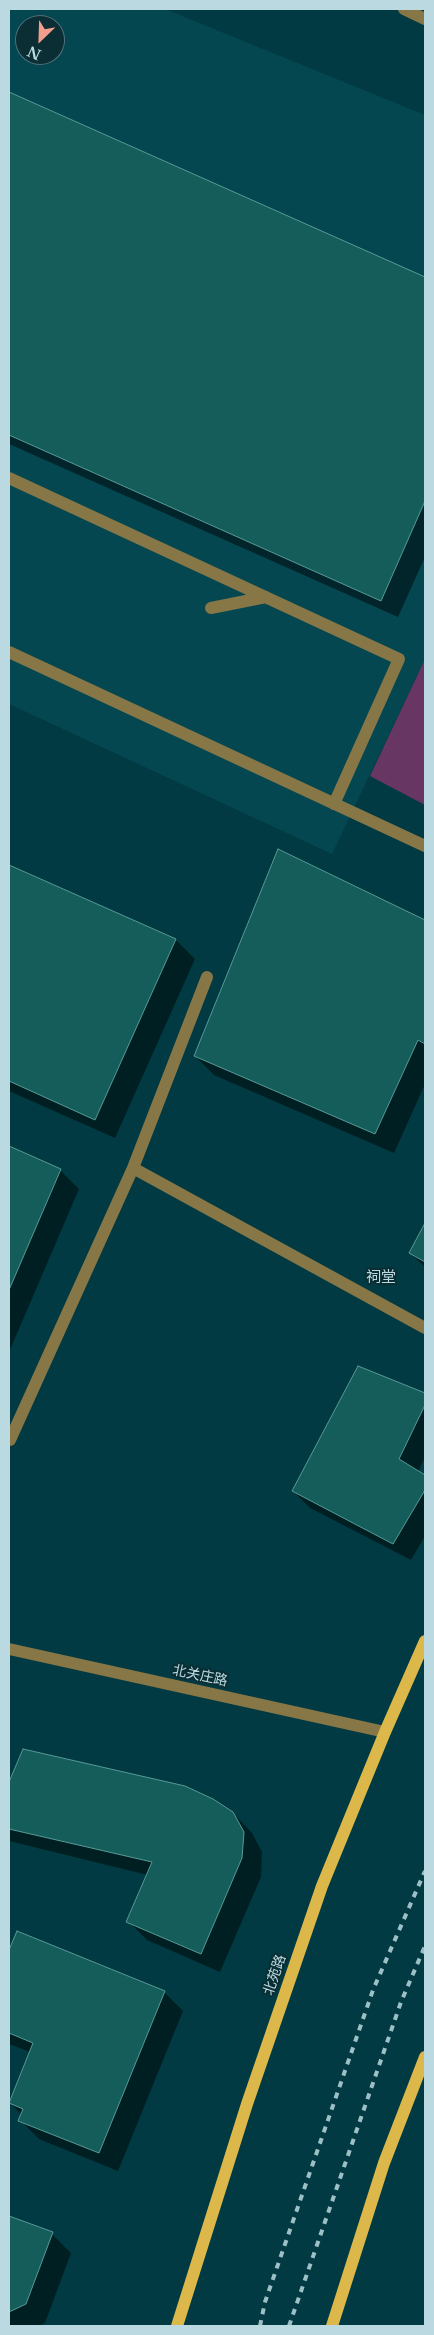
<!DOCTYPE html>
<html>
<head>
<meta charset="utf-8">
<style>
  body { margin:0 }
  #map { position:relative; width:434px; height:2335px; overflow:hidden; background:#013a42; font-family:"Libre Baskerville",serif }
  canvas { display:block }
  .frame { position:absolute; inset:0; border:10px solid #bad9e0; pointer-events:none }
  .north { position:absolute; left:15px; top:15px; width:50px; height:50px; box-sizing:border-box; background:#0a2e34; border:1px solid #507279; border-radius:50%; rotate:204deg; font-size:14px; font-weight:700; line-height:20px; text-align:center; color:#bad9e0 }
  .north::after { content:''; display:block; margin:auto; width:18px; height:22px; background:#f49d8d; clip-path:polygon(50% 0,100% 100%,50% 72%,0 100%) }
</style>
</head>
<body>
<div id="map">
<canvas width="434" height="2335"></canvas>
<div class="frame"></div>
<div class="north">N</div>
</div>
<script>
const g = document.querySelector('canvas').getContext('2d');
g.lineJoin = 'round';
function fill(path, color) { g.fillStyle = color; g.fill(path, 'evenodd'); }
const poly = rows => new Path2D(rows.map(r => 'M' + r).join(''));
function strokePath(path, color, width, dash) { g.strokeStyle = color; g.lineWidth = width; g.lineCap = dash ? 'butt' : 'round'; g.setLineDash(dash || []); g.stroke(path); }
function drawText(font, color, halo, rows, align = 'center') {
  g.font = font + ' "Libre Baskerville","Noto Sans SC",serif'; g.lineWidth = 4; g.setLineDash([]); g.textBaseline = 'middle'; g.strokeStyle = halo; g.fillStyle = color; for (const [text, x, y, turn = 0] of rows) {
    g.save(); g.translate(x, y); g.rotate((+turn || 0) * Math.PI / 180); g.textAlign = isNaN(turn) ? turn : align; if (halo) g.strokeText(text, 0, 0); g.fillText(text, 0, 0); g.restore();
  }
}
const built = poly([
  [9,9,165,9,425,115,425,659,332,854,9,704],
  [25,25,55,25,55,55,25,55]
]);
const green = poly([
  [425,659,425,805,370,776]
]);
const shadow = poly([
  [9,93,425,279,425,557,398,617,9,444],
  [279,850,425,921,425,1084,394,1153,214,1075,195,1056],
  [9,866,176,940,195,959,115,1138,9,1091],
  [9,1148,60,1170,79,1189,9,1352],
  [425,1225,425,1267,410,1253],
  [358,1367,425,1394,425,1457,418,1472,425,1476,425,1536,411,1560,310,1508,293,1491],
  [24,1750,233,1813,252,1833,262,1852,261,1877,220,1972,147,1940,128,1921,148,1875,9,1841,9,1785],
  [17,1932,164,1992,183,2011,118,2171,39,2139,20,2120,22,2115,10,2103,30,2052,9,2044,9,1954],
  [9,2217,52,2234,71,2253,45,2323,38,2326,9,2326]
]);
const building = poly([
  [9,92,425,277,425,501,381,601,9,435,9,92],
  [278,849,425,920,425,1044,418,1040,375,1134,194,1056,278,849],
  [9,865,176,939,95,1120,9,1081,9,865],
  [9,1146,61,1169,9,1290,9,1146],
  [425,1223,425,1262,409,1253,425,1223],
  [358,1366,425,1393,425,1405,399,1459,425,1475,425,1490,393,1544,292,1491,358,1366],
  [23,1749,185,1786,213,1799,233,1812,244,1832,242,1858,201,1954,126,1922,152,1862,9,1829,9,1782,23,1749],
  [17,1931,165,1991,99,2153,18,2121,23,2109,9,2103,33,2043,9,2033,9,1950,17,1931],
  [9,2216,53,2232,26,2304,9,2312,9,2216]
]);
const minor = poly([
  [404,9,425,19],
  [9,478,399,659,334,804],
  [211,608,266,597],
  [9,652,425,846],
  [133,1168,207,977],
  [10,1440,133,1168,425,1328],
  [9,1649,385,1732]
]);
const major = poly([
  [177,2326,247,2104,322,1886,385,1732,425,1641],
  [332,2326,384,2163,425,2057]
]);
const rail = poly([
  [260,2326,265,2302,373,1990,425,1871],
  [289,2326,401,2002,425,1946]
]);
const streetNames = [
  ["北关庄路",200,1676,12],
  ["北苑路",275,1975,-71]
];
const neighbourhoodNames = [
  ["祠堂",381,1278]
];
fill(built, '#044751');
fill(green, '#683663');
fill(shadow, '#0007');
fill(building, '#145d5a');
strokePath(building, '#579a96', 1);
strokePath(minor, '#877646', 12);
strokePath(major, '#dcb84b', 12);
strokePath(rail, '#9dc0c7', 4, [6, 6]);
drawText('14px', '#bad9e0', '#0a2e34', streetNames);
drawText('15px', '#bad9e0', '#0a2e34', neighbourhoodNames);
</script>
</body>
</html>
